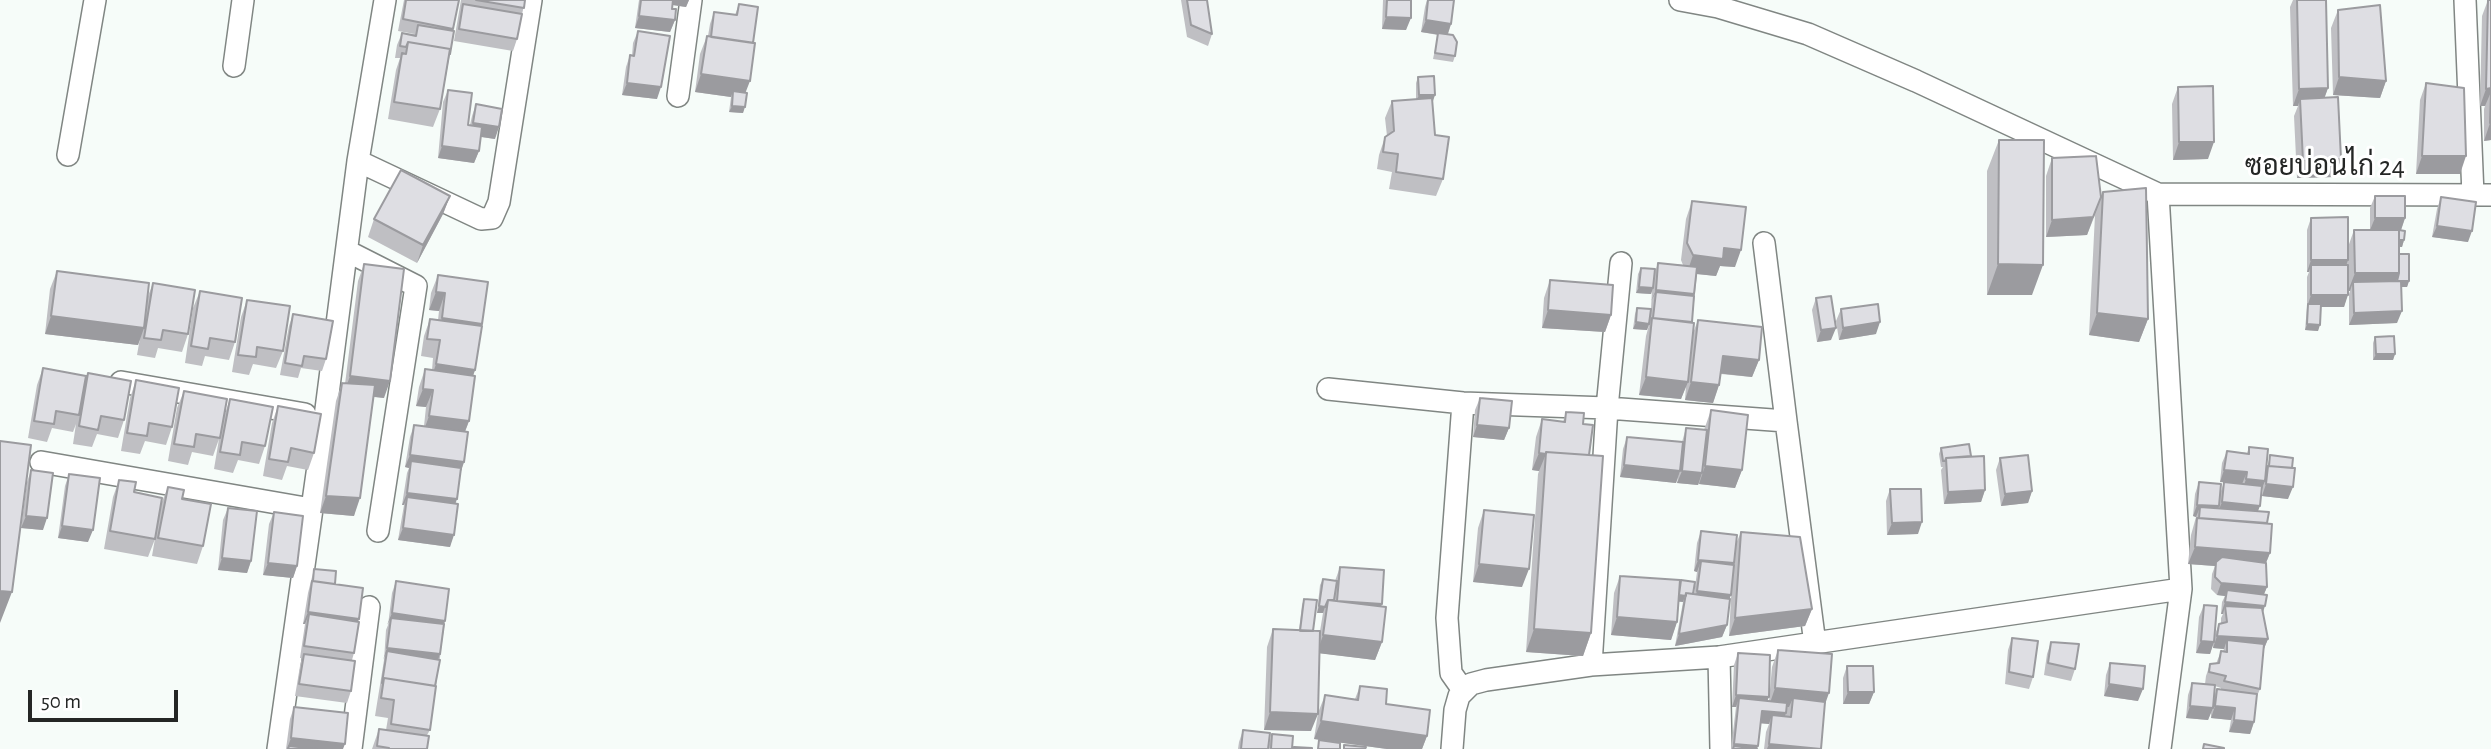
<!DOCTYPE html>
<html>
<head>
<meta charset="utf-8">
<style>
  body { margin:0 }
  #map { position:relative; width:2491px; height:749px; overflow:hidden; background:#f6fcf9; font-family:"Alegreya Sans",sans-serif }
  canvas { display:block }
  .scale { position:absolute; left:28px; top:690px; width:150px; height:32px; box-sizing:border-box; border:4px solid #242625; border-top:0; padding-left:9px; font-size:21px; line-height:24px; white-space:nowrap; color:#242625; -webkit-text-stroke:5px #fff; paint-order:stroke }
</style>
</head>
<body>
<div id="map">
<canvas width="2491" height="749"></canvas>
<div class="scale">50 m</div>
</div>
<script>
const g = document.querySelector('canvas').getContext('2d');
g.lineJoin = 'round';
const poly = rows => new Path2D(rows.map(r => 'M' + r).join(''));
function strokePath(path, color, width, dash) { g.strokeStyle = color; g.lineWidth = width; g.lineCap = dash ? 'butt' : 'round'; g.setLineDash(dash || []); g.stroke(path); }
function fill(path, color) { g.fillStyle = color; g.fill(path, 'evenodd'); }
function drawText(font, color, halo, rows, align = 'center') {
  g.font = font + ' "Alegreya Sans",Sarabun,sans-serif'; g.lineWidth = 6; g.setLineDash([]); g.textBaseline = 'middle'; g.strokeStyle = halo; g.fillStyle = color; for (const [text, x, y, turn = 0] of rows) {
    g.save(); g.translate(x, y); g.rotate((+turn || 0) * Math.PI / 180); g.textAlign = isNaN(turn) ? turn : align; if (halo) g.strokeText(text, 0, 0); g.fillText(text, 0, 0); g.restore();
  }
}
const street = poly([
  [1680,0,1718,7,1808,34,1916,81,2158,194,2491,195],
  [2465,0,2473,195],
  [234,66,243,0],
  [678,96,691,0],
  [68,155,95,0],
  [358,161,481,219,492,218,499,202,531,0],
  [1764,243,1786,421],
  [347,251,416,286,378,531],
  [121,382,305,414],
  [1328,389,1463,403,1607,408,1621,263],
  [1463,403,1447,618,1451,673,1463,690],
  [41,462,311,509],
  [1719,657,1721,749],
  [1591,665,1607,408,1786,421,1815,644],
  [278,749,325,417,358,161,385,0],
  [351,749,369,607],
  [1452,749,1455,710,1459,696,1471,684,1486,680,1591,665,1719,657,2181,589,2158,194],
  [2160,749,2181,589]
]);
const wall = poly([
  [404,0,459,0,453,31,450,54,440,109,433,127,388,119,396,70,400,58,395,58,397,45,402,33,415,34,398,31],
  [461,0,525,0,517,39,513,51,454,41],
  [638,0,689,0,686,7,672,5,672,9,675,20,670,32,635,28,639,0],
  [1181,0,1207,0,1212,34,1208,46,1187,37],
  [1383,0,1411,0,1406,30,1382,29],
  [1427,0,1454,0,1451,24,1448,34,1455,56,1453,62,1433,59,1438,35,1421,32,1425,7],
  [2293,0,2326,0,2328,88,2324,98,2335,177,2297,178,2294,116,2298,106,2293,106,2290,7],
  [2488,0,2491,0,2491,140,2484,141,2484,109,2485,106,2480,106,2482,16],
  [739,4,746,93,743,113,729,112,731,97,695,92,700,54,707,36,708,36,710,24,714,12,735,15],
  [2338,10,2386,81,2380,98,2333,95,2331,28],
  [638,31,657,99,622,95,626,67,630,55,632,56,633,43],
  [1418,77,1435,95,1432,101,1435,135,1443,179,1436,196,1389,189,1392,172,1377,169,1379,155,1385,137,1387,136,1385,118,1392,101,1416,99,1416,83],
  [2426,83,2460,174,2416,174,2420,100],
  [2178,87,2208,159,2173,160,2172,104],
  [448,90,468,125,470,125,472,116,476,104,495,139,481,137,479,151,474,163,438,158,443,102],
  [1999,140,2032,295,1987,295,1987,171],
  [2052,158,2101,197,2103,192,2148,319,2139,342,2089,335,2095,215,2087,235,2046,237,2046,176],
  [450,196,443,214,417,263,368,237,374,219],
  [2375,196,2405,218,2401,230,2404,240,2402,247,2399,246,2399,254,2409,281,2407,287,2401,287,2397,323,2349,325,2349,294,2350,291,2348,291,2344,307,2321,307,2318,331,2305,330,2307,307,2307,277,2309,272,2307,272,2307,230,2311,218,2348,247,2354,230,2370,230,2370,208],
  [2441,197,2468,242,2432,237,2437,209],
  [1692,201,1735,267,1720,266,1716,276,1697,274,1692,322,1693,333,1698,320,1759,360,1752,377,1721,374,1719,385,1713,403,1685,400,1686,386,1681,399,1639,395,1646,336,1649,325,1647,330,1633,329,1635,314,1637,308,1651,309,1652,290,1651,294,1636,293,1638,274,1641,268,1655,272,1658,263,1683,265,1681,260,1686,219],
  [364,264,384,398,374,397,354,516,320,513,336,401,342,383,345,384,358,281],
  [57,271,148,296,153,283,188,334,182,352,158,348,155,358,137,355,140,338,138,345,45,334,50,289],
  [438,275,482,324,475,370,473,376,469,421,465,432,464,462,460,474,450,547,398,540,404,505,402,505,407,473,409,468,405,467,410,437,414,425,424,426,426,407,416,406,419,387,425,369,432,370,433,358,421,356,424,336,430,319,438,320,439,311,429,310,431,293],
  [1550,280,1611,315,1605,332,1542,328,1544,298],
  [200,291,235,342,229,360,205,356,202,366,185,363,193,308],
  [1816,298,1831,340,1817,342,1812,310],
  [247,300,283,351,276,368,253,364,249,375,232,372,241,317],
  [1841,309,1876,334,1839,340,1836,321],
  [293,314,326,359,322,371,301,368,298,378,280,375,289,326],
  [2375,337,2395,354,2393,360,2373,360,2373,343],
  [43,368,85,381,88,373,124,420,118,438,97,434,92,447,73,444,76,424,73,432,52,428,47,442,28,438,37,385],
  [136,380,172,427,166,445,145,441,140,454,121,451,130,398],
  [184,391,224,416,230,399,265,446,259,464,238,460,233,473,214,469,219,439,213,456,192,452,188,465,168,461,177,408],
  [1480,398,1509,428,1504,440,1473,437,1475,410],
  [278,406,314,453,308,470,287,466,282,480,263,476,272,423],
  [1711,410,1742,470,1735,488,1699,484,1699,483,1698,485,1677,483,1678,477,1676,483,1620,477,1623,449,1627,437,1682,442,1686,428,1704,430],
  [1566,412,1583,424,1589,455,1591,633,1583,656,1526,652,1538,474,1539,471,1532,470,1536,437,1542,419,1563,422],
  [2249,447,2266,473,2270,455,2288,499,2262,496,2263,486,2258,511,2267,523,2270,553,2266,563,2267,587,2264,594,2263,613,2268,639,2263,651,2260,689,2257,696,2254,722,2250,734,2229,732,2231,720,2211,718,2211,712,2208,720,2186,718,2188,695,2192,683,2205,684,2206,676,2210,664,2216,664,2221,651,2223,651,2224,649,2213,648,2213,644,2210,654,2196,653,2199,617,2204,605,2215,634,2219,624,2221,623,2221,618,2223,614,2221,614,2222,602,2225,596,2217,595,2211,589,2212,574,2215,566,2188,564,2191,535,2196,517,2193,516,2195,494,2199,482,2221,491,2224,482,2220,482,2222,463,2227,451,2247,453],
  [2215,686,2221,688,2221,689,2217,689,2214,698],
  [1941,448,1971,456,1985,490,1981,502,1944,504,1941,470,1943,467,1941,467,1939,454],
  [2000,458,2032,491,2028,503,2001,506,1996,470],
  [31,470,43,530,21,528,27,482],
  [69,474,88,542,58,538,65,486],
  [119,480,134,492,155,539,148,557,104,549,113,497],
  [168,487,182,499,203,546,197,564,152,556,161,504],
  [1890,489,1918,534,1887,535,1886,501],
  [228,508,251,561,247,573,218,570,223,520],
  [1484,510,1522,587,1473,582,1478,528],
  [274,512,297,566,293,578,263,575,269,524],
  [1701,531,1735,546,1741,532,1812,609,1805,626,1729,636,1732,580,1727,625,1722,637,1675,646,1683,602,1679,602,1677,622,1671,640,1611,635,1614,593,1620,576,1694,594,1697,572,1694,571,1697,543],
  [1340,567,1382,604,1381,606,1382,642,1375,660,1319,653,1311,731,1264,730,1267,647,1273,629,1299,630,1302,605,1304,599,1313,631,1320,631,1323,613,1317,613,1320,585,1323,579,1335,581],
  [314,569,335,584,358,621,354,653,352,660,351,691,347,703,295,696,300,666,302,658,300,658,305,624,303,624,308,593],
  [396,581,445,621,430,730,427,735,427,749,372,749,379,729,386,730,388,718,375,716,384,660,386,630,388,625,392,593],
  [2012,638,2033,677,2029,689,2005,684,2008,650],
  [2051,642,2075,669,2071,681,2044,675,2047,654],
  [1778,650,1825,702,1821,749,1764,749,1766,732,1769,724,1760,723,1757,749,1731,749,1736,707,1732,707,1734,665,1738,653,1767,701,1769,701,1772,667],
  [2110,663,2138,701,2104,696,2106,675],
  [1847,666,1874,692,1869,704,1843,704,1843,678],
  [1360,686,1386,704,1427,736,1422,749,1387,749,1314,739,1318,713,1325,695,1355,699],
  [294,707,343,749,286,749,290,719],
  [1243,730,1269,744,1272,734,1292,749,1238,749,1239,742]
]);
const shadedWall = poly([
  [641,0,689,0,686,7],
  [639,16,675,20,670,32,635,28],
  [1386,17,1411,18,1406,30,1382,29],
  [1426,20,1451,24,1447,36,1421,32],
  [701,74,750,81,743,99,733,91,731,97,695,92],
  [2339,77,2386,81,2380,98,2333,95],
  [627,83,661,87,657,99,622,95],
  [2328,88,2322,105,2300,99,2298,106,2293,106,2299,89],
  [2491,88,2491,105,2491,92,2485,106,2480,106,2486,89],
  [1419,95,1435,95,1433,101,1416,101],
  [732,106,745,107,743,113,729,112],
  [473,123,499,127,495,139,469,135],
  [2490,123,2491,123,2491,140,2484,141],
  [2179,142,2214,142,2208,159,2173,160],
  [442,146,479,151,474,163,438,158],
  [2422,156,2466,156,2460,174,2416,174],
  [2341,159,2335,177,2297,178,2303,161],
  [450,196,443,214,417,263,423,245],
  [2101,197,2087,235,2046,237,2052,220],
  [2375,218,2405,218,2401,230,2370,230],
  [2437,226,2472,231,2468,242,2432,237],
  [2380,239,2404,240,2402,247,2377,246],
  [1724,248,1741,250,1735,267,1720,266,1716,276,1687,273,1693,255],
  [2311,260,2348,260,2344,272,2311,265,2309,272,2307,272],
  [1998,264,2043,265,2032,295,1987,295],
  [2355,273,2399,273,2393,290,2353,282,2350,291,2348,291],
  [2397,281,2409,281,2407,287,2394,287],
  [1639,287,1653,288,1651,294,1636,293],
  [1656,290,1694,294,1690,306,1656,292,1651,301],
  [436,292,445,293,439,311,429,310],
  [2311,295,2348,295,2344,307,2308,307,2308,304,2307,307],
  [1548,310,1611,315,1605,332,1542,328],
  [2402,311,2397,323,2349,325,2354,313],
  [2097,313,2148,319,2139,342,2089,335],
  [51,316,144,328,138,345,45,334],
  [442,318,482,324,476,341,435,336],
  [1636,322,1649,324,1647,330,1633,329],
  [1880,322,1876,334,1839,340,1843,328],
  [2307,324,2320,325,2318,331,2305,330],
  [1836,328,1831,340,1817,342,1821,330],
  [2376,354,2395,354,2393,360,2373,360],
  [1723,356,1759,360,1752,377,1716,373],
  [436,364,475,370,469,387,430,382],
  [350,376,390,381,384,398,344,393],
  [1646,377,1688,382,1681,399,1639,395],
  [1691,382,1719,385,1713,403,1685,400],
  [423,389,433,390,426,407,416,406],
  [429,416,469,421,462,439,423,433],
  [1477,425,1509,428,1504,440,1473,437],
  [1539,453,1546,454,1539,471,1532,470],
  [410,455,464,462,460,474,411,461,409,468,405,467],
  [1624,465,1680,471,1676,483,1620,477],
  [1705,466,1742,470,1735,488,1699,484],
  [2224,470,2247,472,2242,484,2220,482],
  [1682,471,1702,473,1698,485,1677,483],
  [2246,479,2265,481,2260,493,2242,491],
  [2266,484,2293,487,2288,499,2262,496],
  [1985,490,1981,502,1944,504,1948,492],
  [2032,491,2028,503,2001,506,2005,494],
  [407,493,457,499,452,511,407,497,404,505,402,505],
  [326,496,360,498,354,516,320,513],
  [2222,502,2260,506,2255,518,2217,514],
  [2197,505,2219,506,2215,518,2200,507,2196,517,2193,516],
  [26,516,47,518,43,530,21,528],
  [1922,522,1918,534,1887,535,1892,523],
  [62,526,93,530,88,542,58,538],
  [403,528,454,535,450,547,398,540],
  [2195,547,2270,553,2263,570,2216,562,2215,566,2188,564],
  [222,558,251,561,247,573,218,570],
  [1698,560,1734,563,1729,575,1701,561,1697,572,1694,571],
  [268,563,297,566,293,578,263,575],
  [1479,564,1529,569,1522,587,1473,582],
  [2221,583,2267,587,2262,599,2227,590,2225,596,2217,595],
  [0,591,12,592,0,623],
  [1697,591,1731,595,1726,607,1693,603],
  [1679,595,1685,596,1683,602,1677,601],
  [1337,601,1382,604,1377,616],
  [2225,602,2265,606,2261,618,2225,606,2223,614,2221,614],
  [1319,606,1325,607,1323,613,1317,613],
  [1812,609,1805,626,1729,636,1735,618],
  [308,612,359,619,355,631,309,614,305,624,303,624],
  [392,613,445,621,440,633,391,618,387,625],
  [1617,617,1677,622,1671,640,1611,635],
  [1727,625,1722,637,1675,646,1679,634],
  [1534,629,1591,633,1583,656,1526,652],
  [1323,635,1382,642,1375,660,1317,653],
  [2217,636,2268,639,2263,651,2227,640,2224,649,2213,648],
  [2201,641,2214,642,2210,654,2196,653],
  [387,648,440,654,436,666,387,651,383,660],
  [2109,684,2143,689,2138,701,2104,696],
  [1775,688,1829,693,1823,710,1793,698,1789,707,1769,706],
  [1848,692,1874,692,1869,704,1843,704],
  [1736,695,1769,697,1764,709,1739,698,1736,707,1732,707],
  [2190,706,2213,708,2208,720,2186,718],
  [2215,706,2235,708,2231,720,2211,718],
  [1762,711,1786,713,1782,725,1772,715,1769,724,1757,723],
  [1270,712,1318,714,1311,731,1264,730],
  [2234,720,2254,722,2250,734,2229,732],
  [1321,721,1427,736,1422,749,1387,749,1314,739],
  [291,738,345,744,343,749,288,749,289,746,287,749],
  [1734,744,1758,746,1757,749,1733,749],
  [1769,744,1819,749,1767,749]
]);
const building = poly([
  [406,0,459,0,453,29,403,19,406,0],
  [476,0,525,0,524,8,476,0],
  [641,0,673,0,672,9,676,9,675,20,639,16,641,0],
  [1187,0,1207,0,1212,34,1191,25,1187,0],
  [1387,0,1411,0,1411,18,1386,17,1387,0],
  [1428,0,1454,0,1451,24,1426,20,1428,0],
  [2297,0,2326,0,2328,88,2299,89,2297,0],
  [2488,0,2491,0,2491,88,2486,89,2488,0],
  [463,4,522,14,517,39,459,29,463,4],
  [739,4,758,7,753,43,711,37,714,12,737,15,739,4],
  [2380,5,2386,81,2339,77,2338,10,2380,5],
  [418,25,454,31,450,54,450,49,408,42,406,47,400,46,402,33,416,36,418,25],
  [638,31,670,36,661,87,627,83,630,55,634,56,638,31],
  [1438,33,1453,35,1457,42,1455,56,1435,53,1438,33],
  [707,36,755,43,750,81,701,74,707,36],
  [408,42,450,49,440,109,394,102,402,53,406,54,408,42],
  [1434,76,1435,95,1419,95,1418,77,1434,76],
  [2426,83,2464,88,2466,156,2422,156,2426,83],
  [2213,86,2214,142,2179,142,2178,87,2213,86],
  [448,90,472,93,468,125,482,127,479,151,442,146,448,90],
  [733,91,747,93,745,107,732,106,733,91],
  [2491,92,2491,123,2490,123,2491,92],
  [2338,97,2341,159,2303,161,2300,99,2338,97],
  [1432,98,1435,135,1449,137,1443,179,1396,172,1398,154,1383,152,1385,137,1394,131,1392,101,1432,98],
  [476,104,502,109,499,127,473,123,476,104],
  [1999,140,2044,140,2043,265,1998,264,1999,140],
  [2096,156,2101,197,2093,217,2052,220,2052,158,2096,156],
  [401,170,450,196,423,245,374,219,401,170],
  [2146,188,2148,319,2097,313,2103,192,2146,188],
  [2375,196,2405,196,2405,218,2375,218,2375,196],
  [2441,197,2476,202,2472,231,2437,226,2441,197],
  [1692,201,1746,207,1741,250,1724,248,1723,259,1693,255,1687,243,1692,201],
  [2348,217,2348,260,2311,260,2311,218,2348,217],
  [2354,230,2399,230,2399,273,2355,273,2354,230],
  [2399,230,2405,231,2404,240,2399,240,2399,230],
  [2399,254,2409,254,2409,281,2397,281,2399,273,2399,254],
  [1658,263,1697,267,1694,294,1656,290,1658,263],
  [364,264,404,269,390,381,350,376,364,264],
  [2311,265,2348,265,2348,295,2311,295,2311,265],
  [1641,268,1655,269,1653,288,1639,287,1641,268],
  [57,271,149,283,144,328,51,316,57,271],
  [438,275,488,282,482,324,442,318,445,293,436,292,438,275],
  [1550,280,1613,285,1611,315,1548,310,1550,280],
  [2401,281,2402,311,2354,313,2353,282,2401,281],
  [153,283,195,290,188,334,163,330,161,340,144,338,153,283],
  [200,291,242,298,235,342,210,338,208,349,191,346,200,291],
  [1656,292,1694,296,1692,322,1653,318,1656,292],
  [1831,296,1836,328,1821,330,1816,298,1831,296],
  [247,300,290,306,283,351,257,347,256,357,238,355,247,300],
  [1878,304,1880,322,1843,328,1841,309,1878,304],
  [2308,304,2321,304,2320,325,2307,324,2308,304],
  [1637,308,1651,309,1649,324,1636,322,1637,308],
  [293,314,333,321,326,359,304,356,302,366,285,363,293,314],
  [1652,318,1694,323,1688,382,1646,377,1652,318],
  [430,319,482,326,475,370,436,364,440,340,427,339,430,319],
  [1698,320,1762,327,1759,360,1723,356,1719,385,1691,382,1698,320],
  [2394,336,2395,354,2376,354,2375,337,2394,336],
  [43,368,86,376,79,415,56,411,54,424,34,421,43,368],
  [425,369,475,376,469,421,429,416,433,390,423,389,425,369],
  [88,373,131,381,124,420,101,416,98,430,79,426,88,373],
  [136,380,179,388,172,427,149,423,147,436,127,433,136,380],
  [342,383,375,385,360,498,326,496,342,383],
  [184,391,227,399,220,438,196,434,194,447,174,444,184,391],
  [1480,398,1512,401,1509,428,1477,425,1480,398],
  [230,399,273,407,265,446,242,442,240,455,220,452,230,399],
  [278,406,321,414,314,453,291,448,288,462,269,459,278,406],
  [1711,410,1748,415,1742,470,1705,466,1711,410],
  [1566,412,1584,413,1583,424,1593,425,1589,455,1546,452,1546,454,1539,453,1542,419,1565,422,1566,412],
  [414,425,468,432,464,462,410,455,414,425],
  [1686,428,1707,430,1702,473,1682,471,1686,428],
  [1627,437,1683,442,1680,471,1624,465,1627,437],
  [0,441,31,445,12,592,0,591,0,441],
  [1969,444,1971,456,1946,458,1945,461,1943,461,1941,448,1969,444],
  [2249,447,2268,449,2265,481,2246,479,2247,472,2224,470,2227,451,2249,454,2249,447],
  [1546,452,1603,456,1591,633,1534,629,1546,452],
  [2028,455,2032,491,2005,494,2000,458,2028,455],
  [2270,455,2293,458,2292,468,2269,466,2270,455],
  [1984,456,1985,490,1948,492,1946,458,1984,456],
  [411,461,461,468,457,499,407,493,411,461],
  [2268,466,2295,468,2293,487,2266,484,2268,466],
  [31,470,53,473,47,518,26,516,31,470],
  [69,474,100,478,93,530,62,526,69,474],
  [119,480,136,482,134,492,162,498,155,539,110,531,119,480],
  [2199,482,2221,484,2219,506,2197,505,2199,482],
  [2224,482,2262,486,2260,506,2222,502,2224,482],
  [168,487,184,490,182,499,211,504,203,546,158,538,168,487],
  [1890,489,1921,489,1922,522,1892,523,1890,489],
  [407,497,458,504,454,535,403,528,407,497],
  [2200,507,2269,512,2267,523,2199,518,2200,507],
  [228,508,257,511,251,561,222,558,228,508],
  [1484,510,1534,515,1529,569,1479,564,1484,510],
  [274,512,303,516,297,566,268,563,274,512],
  [2197,518,2272,524,2270,553,2195,547,2197,518],
  [1701,531,1737,535,1734,563,1698,560,1701,531],
  [1741,532,1800,537,1812,609,1735,618,1741,532],
  [2222,557,2266,563,2267,587,2221,583,2215,577,2216,562,2222,557],
  [1701,561,1734,565,1731,595,1697,591,1701,561],
  [1340,567,1384,570,1382,604,1337,601,1340,567],
  [314,569,336,571,335,584,313,581,314,569],
  [1620,576,1680,580,1677,622,1617,617,1620,576],
  [1323,579,1337,581,1334,600,1328,600,1325,607,1319,606,1323,579],
  [1681,580,1695,582,1693,594,1686,593,1686,596,1679,595,1681,580],
  [312,581,363,588,359,619,308,612,312,581],
  [396,581,449,589,445,621,392,613,396,581],
  [2227,590,2267,595,2265,606,2225,602,2227,590],
  [1686,593,1730,599,1727,625,1679,634,1686,593],
  [1304,599,1317,600,1313,631,1300,631,1304,599],
  [1328,600,1386,607,1382,642,1323,635,1328,600],
  [2204,605,2217,606,2214,642,2201,641,2204,605],
  [2225,606,2262,608,2268,639,2217,636,2219,624,2227,622,2225,606],
  [309,614,359,622,354,653,304,646,309,614],
  [391,618,444,624,440,654,387,648,391,618],
  [1273,629,1320,631,1318,714,1270,712,1273,629],
  [2012,638,2038,641,2033,677,2009,672,2012,638],
  [2227,640,2264,644,2260,689,2224,681,2226,676,2209,672,2210,664,2219,663,2221,651,2227,652,2227,640],
  [2051,642,2079,644,2075,669,2048,663,2051,642],
  [1778,650,1832,654,1829,693,1775,688,1778,650],
  [387,651,440,660,435,686,384,678,382,683,387,651],
  [1738,653,1770,655,1769,697,1736,695,1738,653],
  [304,654,355,661,351,691,299,684,304,654],
  [2110,663,2145,666,2143,689,2109,684,2110,663],
  [1847,666,1873,666,1874,692,1848,692,1847,666],
  [384,678,436,686,430,730,391,724,394,700,381,698,384,678],
  [2192,683,2215,685,2213,708,2190,706,2192,683],
  [1360,686,1387,689,1386,704,1430,710,1427,736,1321,721,1325,695,1358,700,1360,686],
  [2217,689,2257,694,2254,722,2234,720,2235,708,2215,706,2217,689],
  [1739,698,1787,703,1786,713,1762,711,1758,746,1734,744,1739,698],
  [1793,698,1825,702,1821,749,1769,744,1772,715,1791,717,1793,698],
  [294,707,348,713,345,744,291,738,294,707],
  [379,729,429,736,427,749,389,749,389,748,377,746,379,729],
  [1243,730,1270,733,1268,749,1241,749,1243,730],
  [1272,734,1293,736,1292,749,1271,749,1272,734],
  [1319,740,1340,743,1340,749,1318,749,1319,740],
  [2204,744,2224,748,2224,749,2203,749,2204,744],
  [1344,745,1366,747,1365,749,1344,749,1344,745],
  [289,746,317,749,288,749,289,746],
  [1734,746,1757,749,1733,749,1734,746],
  [1294,747,1312,748,1312,749,1294,749,1294,747]
]);
const streetNames = [
  ["ซอยบ่อนไก่ 24",2325,167]
];
strokePath(street, '#808683', 24);
strokePath(street, '#fff', 21);
fill(wall, '#bfbfc3');
fill(shadedWall, '#9b9b9f');
fill(building, '#dedee3');
strokePath(building, '#9b9b9f', 2);
drawText('28px', '#242625', '#fff', streetNames);
</script>
</body>
</html>
